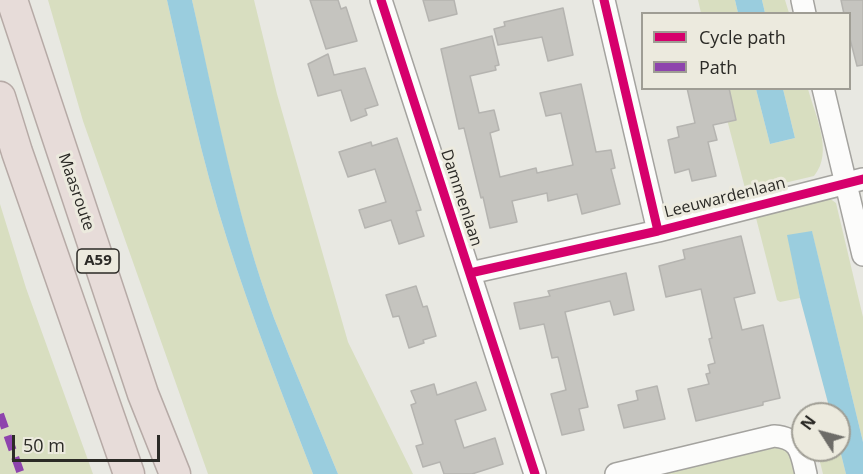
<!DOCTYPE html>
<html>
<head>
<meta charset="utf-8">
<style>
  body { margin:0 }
  #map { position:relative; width:863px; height:474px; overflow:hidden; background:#e8e8e2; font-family:"Open Sans",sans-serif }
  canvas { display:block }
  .legend { position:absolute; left:641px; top:12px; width:210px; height:78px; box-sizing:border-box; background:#eceade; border:2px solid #9f9d94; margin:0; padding:8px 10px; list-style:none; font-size:18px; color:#2b2a26 }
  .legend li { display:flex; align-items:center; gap:12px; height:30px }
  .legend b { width:30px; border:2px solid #9f9d94 }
  .north { position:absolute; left:791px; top:402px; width:60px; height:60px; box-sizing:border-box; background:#eceade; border:2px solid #9f9d94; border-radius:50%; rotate:306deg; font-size:16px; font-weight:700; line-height:24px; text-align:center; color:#2b2a26 }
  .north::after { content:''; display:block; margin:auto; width:21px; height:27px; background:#6d6c68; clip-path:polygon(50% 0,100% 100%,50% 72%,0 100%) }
  .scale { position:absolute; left:12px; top:435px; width:148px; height:27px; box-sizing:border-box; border:3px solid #2b2a26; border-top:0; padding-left:8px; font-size:18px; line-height:21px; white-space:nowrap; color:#2b2a26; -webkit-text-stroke:4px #eceade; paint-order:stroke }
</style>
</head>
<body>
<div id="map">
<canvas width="863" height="474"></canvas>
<ul class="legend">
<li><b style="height:8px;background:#d6006c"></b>Cycle path</li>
<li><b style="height:8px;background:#8e44ad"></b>Path</li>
</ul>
<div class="north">N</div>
<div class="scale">50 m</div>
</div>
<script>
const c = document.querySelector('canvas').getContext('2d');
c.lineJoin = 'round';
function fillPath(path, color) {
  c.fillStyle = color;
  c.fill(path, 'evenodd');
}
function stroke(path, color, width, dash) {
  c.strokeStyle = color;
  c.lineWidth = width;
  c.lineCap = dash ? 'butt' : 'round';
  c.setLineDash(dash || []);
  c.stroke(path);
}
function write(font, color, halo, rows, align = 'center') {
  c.font = font + ' "Open Sans",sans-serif';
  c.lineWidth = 6;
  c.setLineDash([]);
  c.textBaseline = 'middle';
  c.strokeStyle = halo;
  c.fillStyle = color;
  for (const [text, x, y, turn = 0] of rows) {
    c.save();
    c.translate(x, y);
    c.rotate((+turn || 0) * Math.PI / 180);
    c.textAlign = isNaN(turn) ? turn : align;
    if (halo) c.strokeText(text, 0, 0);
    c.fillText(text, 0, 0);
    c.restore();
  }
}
fillPath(new Path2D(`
  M48 0H167C185 80 202 161 227 239 252 318 283 396 313 474H208L83 121Z
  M192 0H254L277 94 348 342 413 474H338C317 422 294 370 274 318 236 215 215 106 192 0Z
  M698 0H735L738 13H701Z
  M762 0H785L789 13H765Z
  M719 89H756L770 144 795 138 783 89H808C815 115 834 152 814 176L746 192Z
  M829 198 836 203 863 317V442L812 232 788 236 800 298 780 302 777 300 755 214Z
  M0 204 26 288 93 474H0Z
  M828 403 831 414H803L802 412Z
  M778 444C792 451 792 459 795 474H660L743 454Z
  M839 446 846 474H823L817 450H839Z`), '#d8dec0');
fillPath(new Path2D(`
  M167 0H192C216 106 236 215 274 318 294 370 317 422 338 474H313C283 396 252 318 227 239 202 161 185 80 167 0Z
  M735 0H762L765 13H738Z
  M756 89H783L795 138 770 144Z
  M812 231 863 442V474H846L839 446V414H831L800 298 787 235Z`), '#9acdde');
const building = new Path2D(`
  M310 0H338L341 9 346 7 357 41 326 49Z
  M423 0H454L457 14 429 21Z
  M841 0H863V65L857 66 849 35V14H844Z
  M563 8 573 55 548 61 542 37 498 45 494 29 505 26 504 22Z
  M492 36 499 65 495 66 496 70 470 76 479 113 494 110 499 130 490 133 500 177 536 168 537 173 573 165 561 113 546 116 540 93 581 84 596 152 611 150 615 168 611 169 620 204 582 214 577 194 548 201 547 193 512 201 517 222 490 228 483 197 481 198 464 128 459 129 441 49Z
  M328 54 334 75 365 68 378 105 365 109 367 115 351 121 341 90 318 96 308 64Z
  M687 88H729L736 120 713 125 717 140 708 142 716 176 692 181 689 169 675 173 668 140 679 137 677 127 695 123Z
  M397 138 421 210 416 211 424 236 399 244 391 220 365 228 359 210 386 202 375 169 348 177 339 152 371 142 372 146Z
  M741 236 755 293 734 298 742 330 763 325 780 398 763 402V405L696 421 688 389 709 384 706 374 710 373 708 365 715 363 709 339 712 338 701 289 666 297 659 266 685 259 683 250Z
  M626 273 634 310 614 315 610 301 565 312 588 407 579 409 584 430 562 435 551 394 566 390 558 357 552 358 544 324 520 329 514 303 550 296 548 291Z
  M416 286 423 307 427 306 436 336 423 340 424 343 409 348 399 316 393 317 386 295Z
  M476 382 486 410 455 420 464 448 495 438 503 464 472 474H444L440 462 423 467 416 446 423 444 411 405 416 403 411 391 434 384 437 395Z
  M657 386 665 419 624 428 618 405 638 400 636 391Z`);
fillPath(building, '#c5c4bf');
stroke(building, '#b5b4b0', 1.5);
const minor = new Path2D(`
  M381 0 535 474
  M604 0 658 231
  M802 0 805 14
  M823 88 863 255
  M470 273 658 231 863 179
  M616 474 774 436C800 438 801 452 806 474`);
const highway = new Path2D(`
  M12 0 143 394 175 474
  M0 97 17 152 129 474`);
stroke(minor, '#a4a39f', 24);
stroke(highway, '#b6aaa6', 33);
stroke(minor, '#fcfcfb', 21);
stroke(highway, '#e7dcd9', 30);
stroke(new Path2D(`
  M0 414 21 474`), '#8e44ad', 8, [15, 8]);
stroke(new Path2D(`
  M381 0 535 474
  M604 0 658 231
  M470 273 658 231 863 179`), '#d6006c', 9);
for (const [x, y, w] of [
  [98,261,42]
]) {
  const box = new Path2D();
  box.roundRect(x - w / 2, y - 12, w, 24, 4.5);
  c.fillStyle = '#eceade';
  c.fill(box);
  stroke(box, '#2b2a26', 1.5);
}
write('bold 15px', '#2b2a26', null, [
  ["A59",98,261]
]);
write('16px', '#2b2a26', '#eceade', [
  ["Maasroute",76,192,71],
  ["Dammenlaan",461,198,72],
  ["Leeuwardenlaan",725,198,-14]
]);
</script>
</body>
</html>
